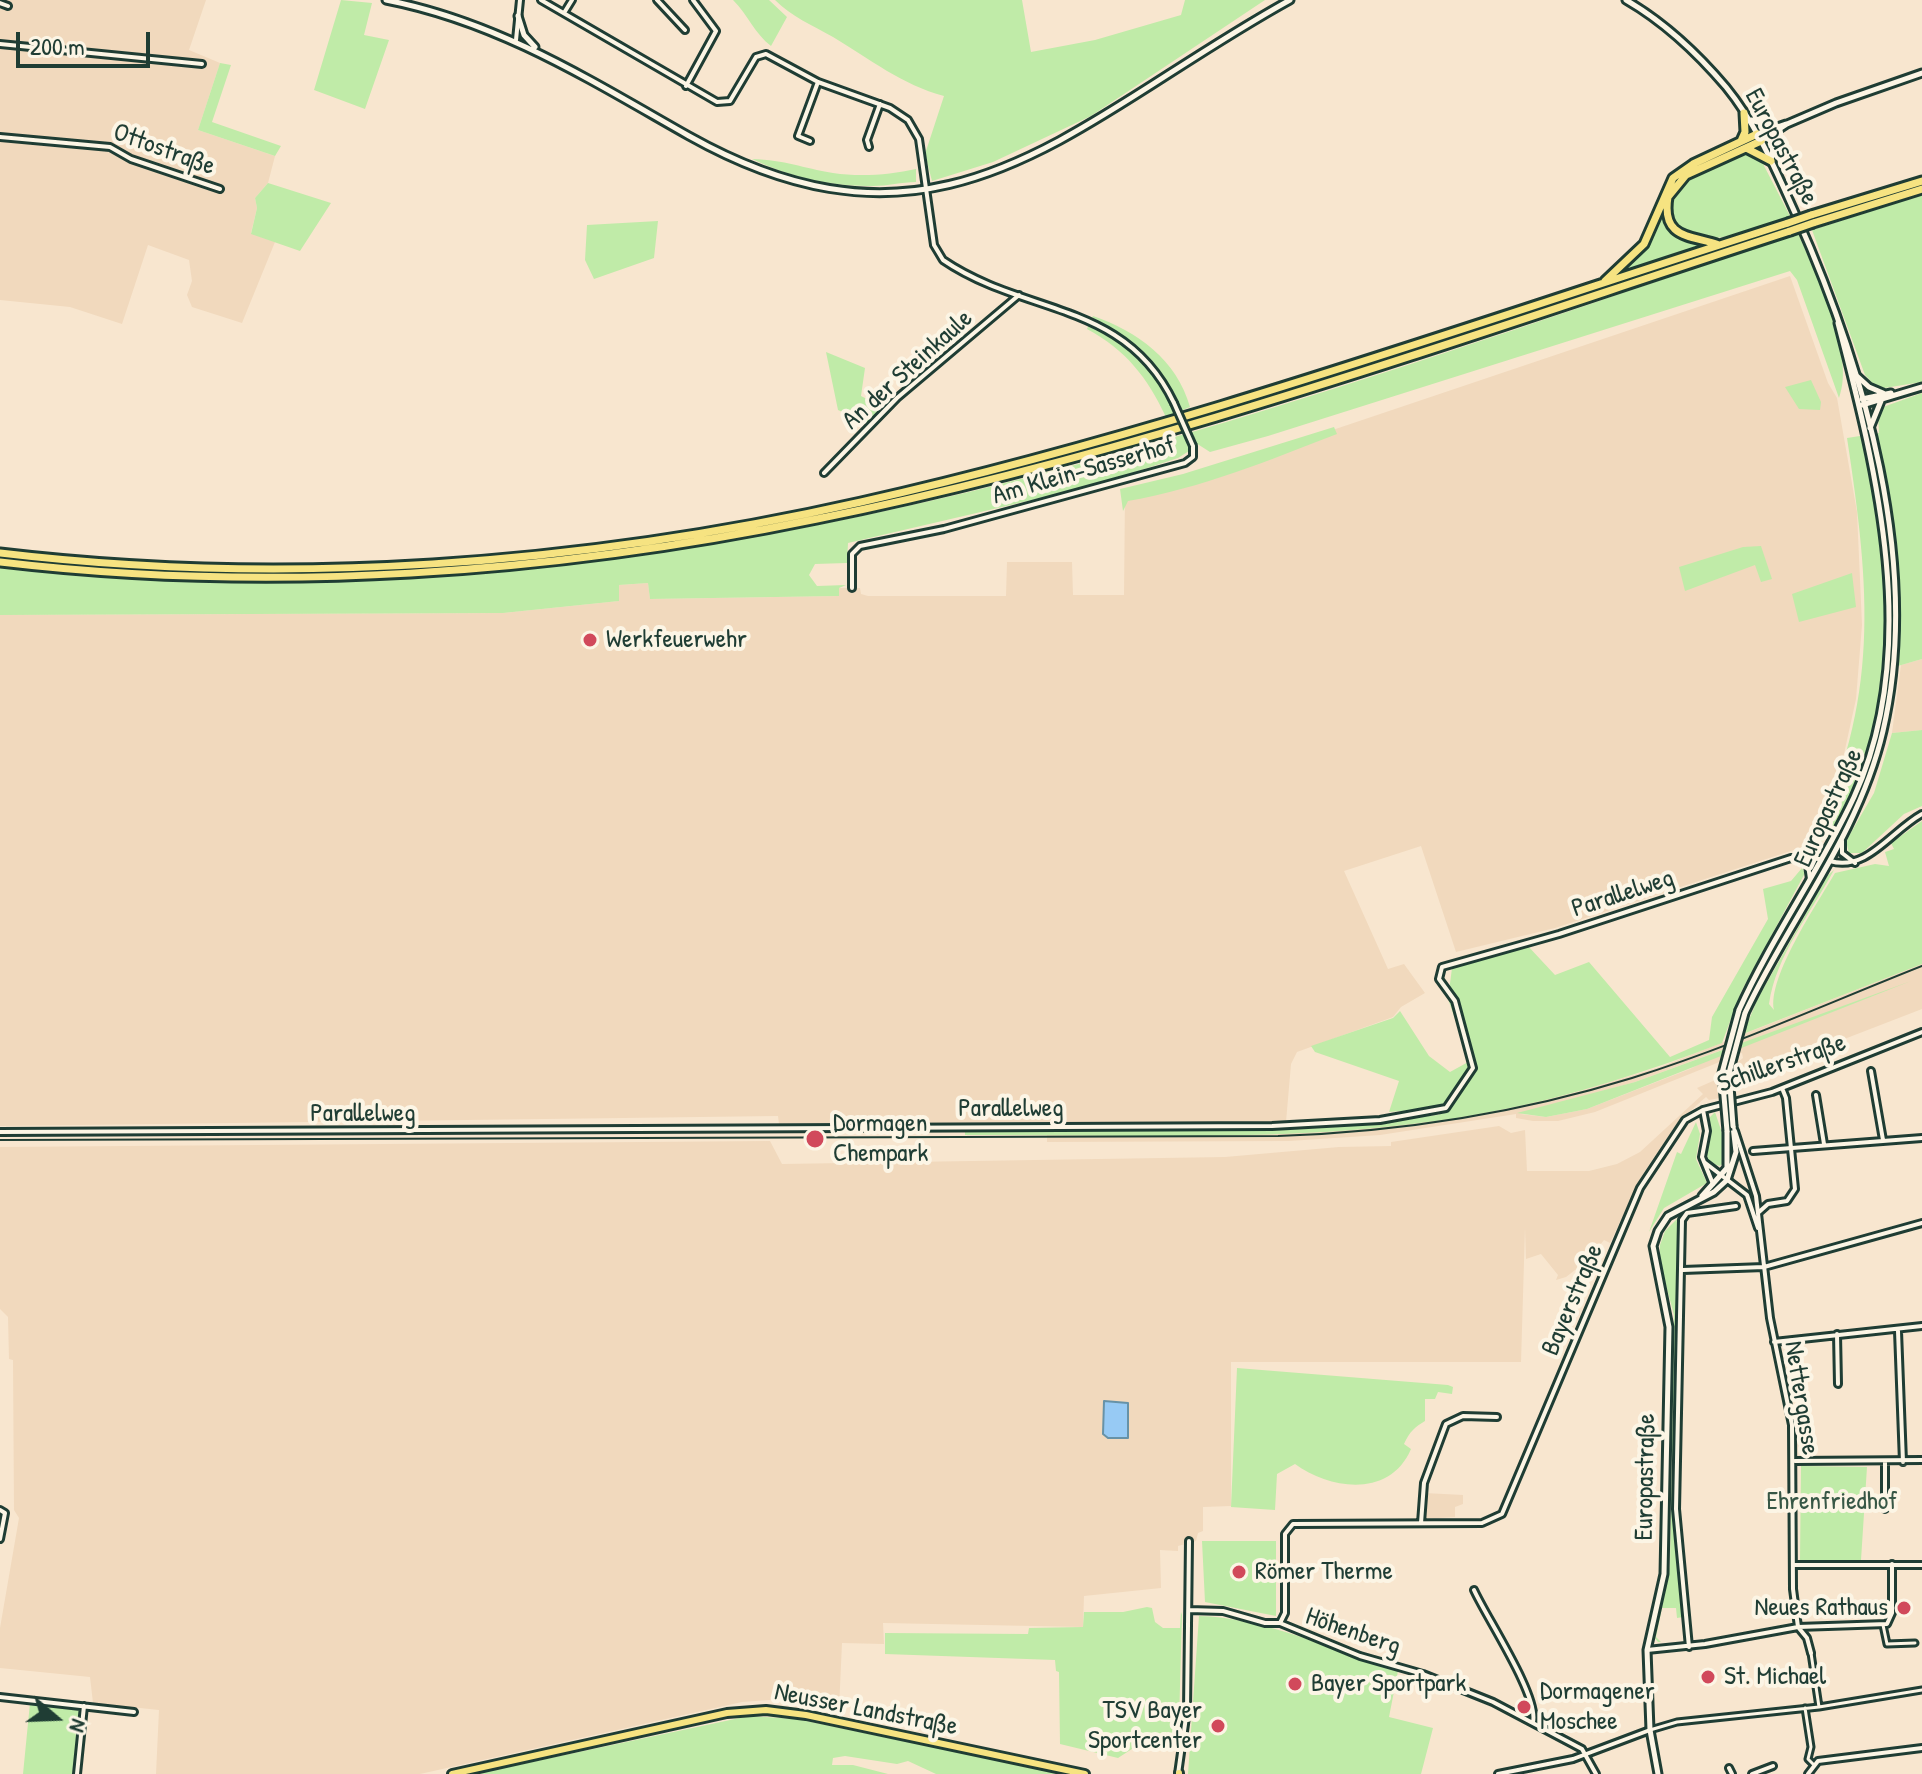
<!DOCTYPE html>
<html>
<head>
<meta charset="utf-8">
<style>
  body { margin:0 }
  #map { position:relative; width:1922px; height:1774px; overflow:hidden; background:#f8e6cf; font-family:"Patrick Hand",sans-serif }
  canvas { display:block }
  .north { position:absolute; left:16px; top:1678px; width:80px; height:80px; -webkit-text-stroke:6px #fcf5e5; paint-order:stroke; rotate:109deg; font-size:22px; font-weight:700; line-height:32px; text-align:center; color:#1f3d34 }
  .north::after { content:''; display:block; margin:auto; width:28px; height:36px; background:#1f3d34; clip-path:polygon(50% 0,100% 100%,50% 72%,0 100%) }
  .scale { position:absolute; left:16px; top:32px; width:134px; height:36px; box-sizing:border-box; border:4px solid #1f3d34; border-top:0; padding-left:10px; font-size:24px; line-height:28px; white-space:nowrap; color:#1f3d34; -webkit-text-stroke:6px #fcf5e5; paint-order:stroke }
</style>
</head>
<body>
<div id="map">
<canvas width="1922" height="1774"></canvas>
<div class="north">N</div>
<div class="scale">200 m</div>
</div>
<script>
const c = document.querySelector('canvas').getContext('2d');
c.lineJoin = 'round';
function fillPath(path, color) {
  c.fillStyle = color;
  c.fill(path, 'evenodd');
}
function stroke(path, color, width, dash) {
  c.strokeStyle = color;
  c.lineWidth = width;
  c.lineCap = dash ? 'butt' : 'round';
  c.setLineDash(dash || []);
  c.stroke(path);
}
function write(font, color, halo, rows, align = 'center') {
  c.font = font + ' "Patrick Hand",sans-serif';
  c.lineWidth = 8;
  c.setLineDash([]);
  c.textBaseline = 'middle';
  c.strokeStyle = halo;
  c.fillStyle = color;
  for (const [text, x, y, turn = 0] of rows) {
    c.save();
    c.translate(x, y);
    c.rotate((+turn || 0) * Math.PI / 180);
    c.textAlign = isNaN(turn) ? turn : align;
    if (halo) c.strokeText(text, 0, 0);
    c.fillText(text, 0, 0);
    c.restore();
  }
}
fillPath(new Path2D(`
  M0 0H206L189 50 220 63 198 130 275 156 268 183 255 198 257 208 251 233 275 242 242 323 192 307 187 295 192 281 189 260 148 245 122 324 70 307 0 300Z
  M1790 276 1828 383 1837 398 1857 512 1862 625 1856 699 1842 763 1834 789 1807 841 1803 847 1555 928 1456 952 1421 846 1344 871 1388 969 1404 964 1425 993 1401 1007 1393 1017 1297 1052 1291 1064 1286 1122 779 1124 778 1116 0 1126V615L503 613 619 601V585L648 583 650 599 839 596V588H860L861 594 868 596H1006L1007 562H1072L1073 595H1124L1125 495 1193 477Z
  M1922 659V730L1892 733 1901 665Z
  M1922 964V1009L1777 1065 1767 1076 1753 1077 1730 1096 1709 1100 1706 1097 1698 1104 1675 1126 1641 1177 1610 1243 1604 1240 1588 1260 1566 1277 1556 1280 1558 1275 1541 1254 1526 1259 1525 1228 1521 1362H1231V1506L1203 1507V1531L1198 1533 1196 1541 1178 1546V1551L1160 1550 1161 1588 1084 1596 1083 1627 883 1623 884 1644 842 1643 839 1709 769 1700 742 1702 420 1774H156L159 1710 93 1703 90 1677 0 1668V1628L19 1518 14 1510 13 1360 9 1359 8 1317 0 1309V1147L770 1141 782 1164 1225 1157 1339 1147 1391 1146V1142L1499 1126 1511 1133 1525 1130 1527 1171H1589L1617 1164 1640 1152 1703 1094 1697 1088 1713 1081 1743 1058 1742 1053 1595 1112 1558 1121H1533L1516 1118V1114L1380 1135 1289 1141 1047 1142V1135L1325 1132 1490 1113 1577 1092 1660 1067ZM1738 1044 1690 1069 1587 1109 1546 1117 1520 1114 1635 1082Z
  M1424 1493 1463 1495V1504L1455 1507V1517L1423 1519Z`), '#f1d9bd');
fillPath(new Path2D(`
  M341 0 372 3 364 35 389 40 365 109 314 90Z
  M733 0H769L787 17 771 46C755 34 748 15 733 0Z
  M775 0H1022L1031 52 1095 40 1181 15 1185 0H1265L1091 116 993 162 932 181 925 154 944 96C902 85 870 59 833 37 812 25 792 17 775 0Z
  M220 63 231 65 212 122 281 146 275 156 198 130Z
  M1747 151 1760 158 1790 216C1755 229 1665 268 1670 197L1688 177Z
  M752 159C786 160 802 168 833 173 859 177 890 175 916 169V182C901 182 888 186 873 186 831 187 789 177 752 159Z
  M268 183 331 203 300 251 251 234 257 208 255 198Z
  M1922 195V382L1878 389 1865 375 1812 230Z
  M1665 204C1675 227 1679 243 1707 244L1616 273C1643 256 1653 232 1665 204Z
  M658 221 654 258 594 279 585 260 587 225Z
  M1798 233C1816 276 1856 354 1839 398L1797 280 1790 271 1268 436 1210 452 1188 438 1189 451 1178 458 1092 486 848 543 847 563 815 564 809 575 817 586 846 585 839 588V596L650 599 648 583 619 585V601L503 613 0 615V566C213 585 426 585 638 555 1037 501 1419 362 1798 233Z
  M1093 316C1137 331 1177 360 1190 407L1166 417C1147 377 1126 350 1087 329Z
  M826 352 865 368 861 396 883 407 867 423 838 410Z
  M1811 380 1821 402 1820 410 1799 409 1785 387Z
  M1922 393V659L1884 670C1878 715 1855 823 1814 847L1811 843C1881 700 1870 589 1847 438L1879 433 1878 416 1883 407Z
  M1334 427 1337 434C1267 461 1202 488 1128 501L1123 511 1120 489 1183 474Z
  M1761 546 1772 579 1761 582 1755 565 1685 591 1679 567 1743 547Z
  M1852 573 1856 607 1799 622 1792 594Z
  M1922 730V806L1904 814 1862 853H1849L1846 841 1874 793 1892 733Z
  M1922 821V964L1743 1034 1758 998 1828 875 1834 870C1811 913 1776 955 1769 1004L1774 1010C1767 978 1817 904 1835 873L1875 864 1889 866 1885 852 1894 849 1891 843Z
  M1802 868 1805 873 1741 992 1722 1043C1646 1072 1570 1097 1490 1112 1318 1145 1139 1134 965 1135V1129L1298 1128 1438 1115 1451 1107 1389 1112 1399 1081 1315 1052 1311 1046 1393 1018 1400 1011 1429 1056 1450 1072 1470 1061 1448 999 1452 968 1527 945 1555 975 1589 962 1670 1057 1709 1040 1712 1017 1768 919 1763 889 1791 881Z
  M1911 981 1587 1109 1546 1117 1517 1113 1635 1082Z
  M1715 1112 1725 1142 1724 1129 1726 1160 1720 1166 1709 1163C1704 1152 1710 1132 1709 1118Z
  M1696 1122 1700 1134 1696 1159 1707 1183 1664 1208 1649 1232 1677 1152 1681 1154Z
  M1681 1215 1673 1493 1683 1617 1677 1618 1676 1608H1662L1656 1637 1661 1642H1658L1654 1637 1670 1566 1674 1315 1660 1263V1245L1665 1231Z
  M1237 1368 1448 1385 1453 1387 1452 1394 1438 1392 1435 1399H1425V1421C1415 1427 1410 1431 1404 1444L1411 1449C1390 1498 1331 1490 1295 1464L1277 1474 1275 1510 1231 1507Z
  M1801 1466 1867 1467 1861 1560H1800Z
  M1202 1541H1276V1616L1205 1602Z
  M1147 1607 1152 1608 1155 1622 1163 1628H1180L1181 1612 1182 1615 1179 1722 1174 1734 1152 1736 1118 1758 1060 1744 1059 1672 1056 1671 1055 1660 885 1654V1633L1028 1634 1029 1628 1083 1627 1084 1612H1123Z
  M1199 1616C1260 1617 1340 1651 1398 1671L1389 1717 1433 1728 1421 1774H1188Z
  M30 1703 81 1708 74 1774H23Z
  M749 1716 797 1719 1062 1774H936L908 1761 897 1764 845 1756 833 1758 832 1765H853L888 1774H475Z`), '#c0eba8');
const water = new Path2D(`
  M1104 1401 1128 1403V1438H1108L1103 1434Z`);
fillPath(water, '#97caf4');
stroke(water, '#6792a7', 2);
const pedestrian = new Path2D(`
  M1883 1625 1887 1644 1915 1643
  M1811 1653 1819 1707
  M1805 1708 1811 1747 1808 1759 1813 1764
  M1650 1730 1677 1722 1819 1707 1922 1690`);
const minor = new Path2D(`
  M541 0 717 102 730 101 756 57 766 54 818 82 890 108 908 120 919 139 934 245 943 260C1025 316 1125 300 1174 403
  M657 0 685 30
  M0 3 8 6
  M564 13 572 0
  M516 40 520 0
  M0 44 202 64
  M686 86 716 31 693 0
  M0 137 110 147 131 159 220 189
  M810 141 798 136 818 82
  M869 147 867 140 880 104
  M824 473 897 398 1019 295
  M852 588V554L860 546 944 529 1185 463 1193 457V446
  M1842 841V853L1855 863
  M1793 858 1808 865 1810 879
  M1830 861C1867 872 1891 831 1922 814
  M1871 1071 1883 1140
  M1816 1095 1824 1144
  M1703 1110 1707 1131 1702 1157 1713 1184
  M1735 1131 1756 1196 1770 1318 1792 1425 1793 1589 1798 1627 1807 1638 1811 1653
  M0 1132 1272 1126 1380 1120 1446 1108 1473 1068 1455 1001 1439 979 1442 967 1559 934 1791 858 1821 859
  M1753 1151 1922 1138
  M1704 1162 1747 1195 1758 1228
  M1759 1212 1768 1204 1787 1201 1795 1189 1786 1098 1782 1088
  M1683 1270 1764 1267 1922 1223
  M1898 1331 1903 1462
  M1837 1334 1838 1384
  M1774 1342 1922 1326
  M1795 1461 1922 1460
  M1885 1509V1462
  M0 1510 5 1513 0 1539
  M1421 1523 1424 1483 1446 1424 1463 1416 1497 1417
  M1794 1565H1922
  M1474 1590C1486 1617 1539 1696 1533 1722
  M1189 1610 1223 1611 1265 1623H1280
  M1280 1623 1285 1613V1534L1293 1524 1482 1523 1502 1514 1640 1188 1685 1120 1703 1110 1772 1092 1922 1032
  M1280 1623 1360 1656 1423 1674 1493 1702 1582 1749 1596 1774
  M1689 1647 1676 1509 1682 1220 1687 1213 1736 1206
  M1647 1650 1705 1644 1798 1627 1887 1624 1892 1613V1564
  M0 1697 134 1712
  M1729 1768 1732 1774
  M77 1774 84 1706
  M1178 1774 1187 1710 1189 1541
  M1498 1774 1573 1759 1650 1730
  M1752 1774 1773 1766
  M1808 1774 1818 1761 1922 1748`);
const tertiary = new Path2D(`
  M1858 377 1869 387 1883 393
  M1862 399 1891 393
  M1862 405 1922 387
  M1870 428 1881 401`);
const secondary = new Path2D(`
  M386 0C499 22 590 80 689 136 946 280 1076 118 1290 0
  M1626 0C1664 22 1698 54 1726 87 1757 125 1776 171 1796 215 1864 367 1922 564 1883 731 1859 835 1789 919 1745 1013
  M518 16 524 35 535 47
  M1751 120 1772 126
  M1757 134 1786 124
  M1761 141 1787 124 1836 103 1922 73
  M1771 160 1776 134
  M1739 1010C1772 937 1820 870 1854 797 1922 649 1877 473 1838 323
  M1702 1196 1727 1168V1131
  M1658 1774 1650 1730 1647 1650 1664 1574 1669 1327 1653 1246 1658 1231 1668 1216 1714 1192 1727 1180 1736 1152 1733 1126`);
const primary = new Path2D(`
  M1179 1773V1774
  M452 1774 727 1713 766 1710 806 1715 1085 1774`);
const motorway = new Path2D(`
  M1741 141 1745 132 1744 113
  M1746 148 1771 161
  M1811 215 1922 181
  M1813 223 1922 189
  M1719 245C1692 235 1661 240 1668 197L1686 175 1761 141
  M1605 281 1644 244 1673 178 1693 164 1757 134
  M0 553C285 587 582 565 861 502 1176 431 1481 321 1788 223
  M0 562C271 594 551 574 817 519 1149 452 1470 335 1790 231`);
stroke(pedestrian, '#1f3d34', 9);
stroke(minor, '#1f3d34', 10);
stroke(tertiary, '#1f3d34', 11);
stroke(secondary, '#1f3d34', 11);
stroke(primary, '#1f3d34', 12);
stroke(motorway, '#1f3d34', 13);
stroke(pedestrian, '#fcf5e5', 3);
stroke(minor, '#fcf5e5', 4);
stroke(tertiary, '#fcf5e5', 5);
stroke(secondary, '#fcf5e5', 5);
stroke(primary, '#f6e381', 6);
stroke(motorway, '#f6e381', 7);
stroke(new Path2D(`
  M0 1140 1278 1136C1399 1132 1516 1114 1632 1078 1731 1047 1826 1004 1922 966`), '#1f3d34', 2);
const minorBridge = new Path2D(`
  M1174 403 1193 446`);
const secondaryBridge = new Path2D(`
  M1733 1126 1729 1073 1745 1013
  M1727 1131 1722 1073 1739 1010`);
const motorwayBridge = new Path2D(`
  M1788 223 1811 215
  M1790 231 1813 223`);
stroke(minorBridge, '#1f3d34', 10, []);
stroke(secondaryBridge, '#1f3d34', 11, []);
stroke(motorwayBridge, '#1f3d34', 13, []);
stroke(minorBridge, '#fcf5e5', 4);
stroke(secondaryBridge, '#fcf5e5', 5);
stroke(motorwayBridge, '#f6e381', 7);
for (const [x, y, r, color] of [
  [590,640,8,"#d1495b"],
  [815,1139,10,"#d1495b"],
  [1239,1572,8,"#d1495b"],
  [1904,1608,8,"#d1495b"],
  [1708,1677,8,"#d1495b"],
  [1295,1684,8,"#d1495b"],
  [1524,1707,8,"#d1495b"],
  [1218,1726,8,"#d1495b"]
]) {
  const dot = new Path2D();
  dot.arc(x, y, r, 0, 2 * Math.PI);
  c.fillStyle = color;
  c.fill(dot);
  stroke(dot, '#fcf5e5', 3);
}
write('26px', '#1f3d34', '#fcf5e5', [
  ["Europastraße",1781,147,62],
  ["Ottostraße",164,150,20],
  ["An der Steinkaule",908,370,-42],
  ["Am Klein-Sasserhof",1084,471,-16],
  ["Europastraße",1829,808,-65],
  ["Parallelweg",1623,894,-18],
  ["Schillerstraße",1782,1064,-19],
  ["Parallelweg",1011,1109],
  ["Parallelweg",363,1114],
  ["Bayerstraße",1573,1300,-67],
  ["Nettergasse",1801,1398,81],
  ["Europastraße",1646,1477,-89],
  ["Höhenberg",1353,1632,19],
  ["Neusser Landstraße",866,1710,11]
]);
write('26px', '#1f3d34', '#fcf5e5', [
  ["Werkfeuerwehr",606,640],
  ["Dormagen",833,1124],
  ["Chempark",833,1154],
  ["Römer Therme",1255,1572],
  ["Neues Rathaus",1888,1608,"right"],
  ["St. Michael",1724,1677],
  ["Bayer Sportpark",1311,1684],
  ["Dormagener",1540,1692],
  ["Moschee",1540,1722],
  ["TSV Bayer",1202,1711,"right"],
  ["Sportcenter",1202,1741,"right"]
], 'left');
write('26px', '#375745', '#fcf5e5', [
  ["Ehrenfriedhof",1832,1502]
]);
</script>
</body>
</html>
